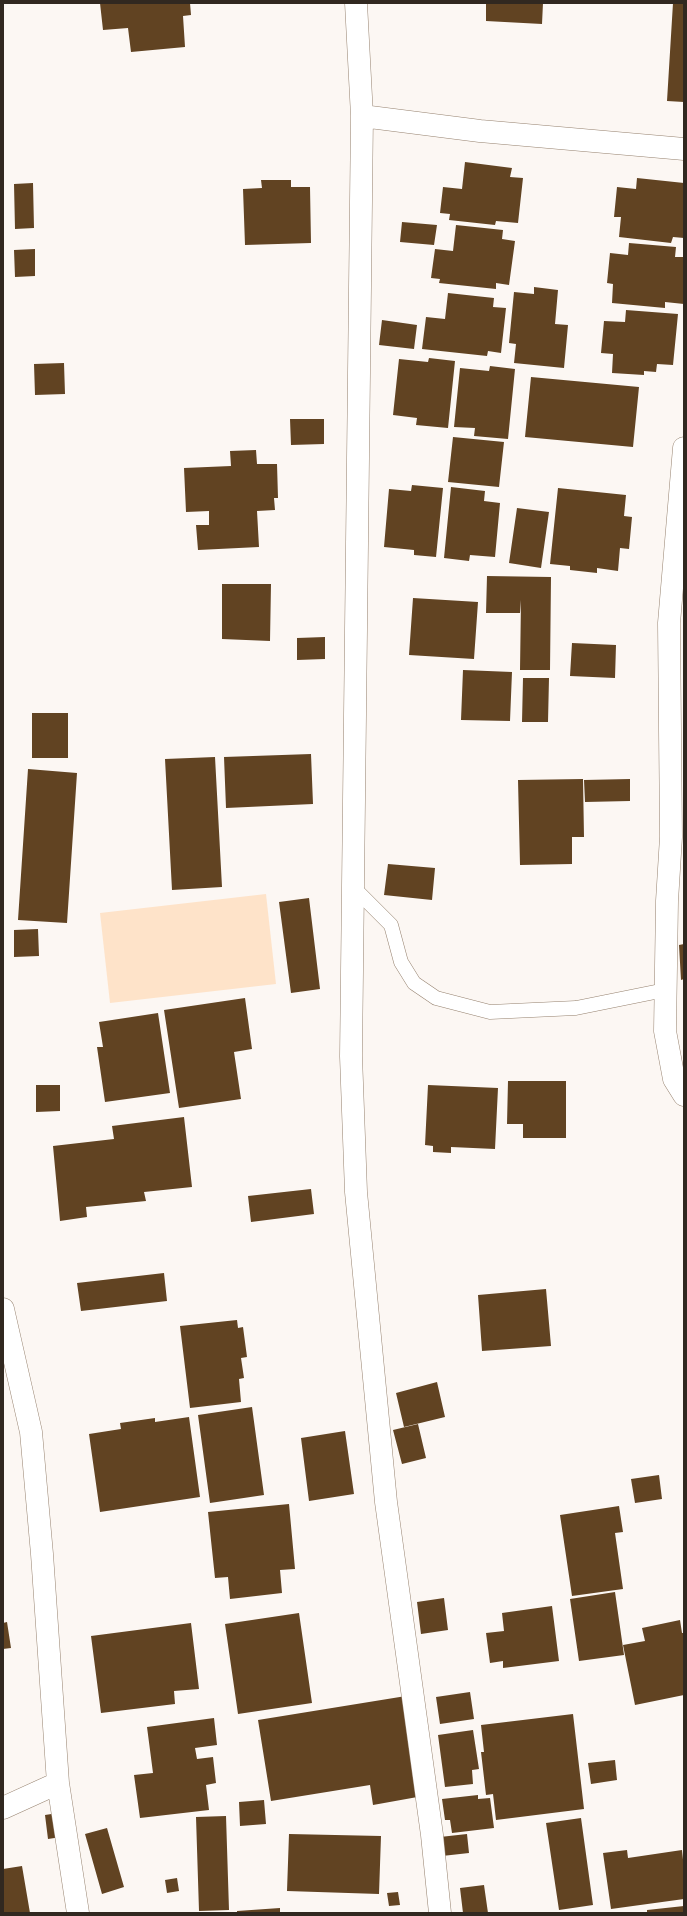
<!DOCTYPE html>
<html>
<head>
<meta charset="utf-8">
<style>
  body { margin:0 }
  #map { position:relative; width:687px; height:1916px; overflow:hidden; background:#fcf7f3; font-family:Montserrat,sans-serif }
  canvas { display:block }
  .frame { position:absolute; inset:0; border:4px solid #312820; pointer-events:none }
</style>
</head>
<body>
<div id="map">
<canvas width="687" height="1916"></canvas>
<div class="frame"></div>
</div>
<script>
const c = document.querySelector('canvas').getContext('2d');
c.lineJoin = 'round';
function fillPath(path, color) {
  c.fillStyle = color;
  c.fill(path, 'evenodd');
}
function stroke(path, color, width, dash) {
  c.strokeStyle = color;
  c.lineWidth = width;
  c.lineCap = dash ? 'butt' : 'round';
  c.setLineDash(dash || []);
  c.stroke(path);
}
fillPath(new Path2D(`
  M266 894 276 984 110 1003 100 913Z`), '#fee3c9');
fillPath(new Path2D(`
  M100 3H190L191 15 183 16 185 47 131 52 128 28 103 30Z
  M486 3H543L542 24 486 21Z
  M673 3H684V102L667 101Z
  M465 162 512 168 510 177 523 178 518 223 496 221 495 225 449 220 450 214 440 213 443 187 462 189Z
  M637 178 684 183V238L673 237 671 243 619 237 621 217H614L617 187 636 189Z
  M261 180H291V187H310L311 243 245 245 243 189 262 188Z
  M33 183 34 228 15 229 14 184Z
  M402 222 437 225 434 245 400 242Z
  M456 225 503 230 502 239 515 241 509 285 496 283V289L439 283 440 279 431 278 435 249 453 251Z
  M629 243 676 247 675 257H684V304L665 302V308L612 303 613 284 607 283 610 253 628 255Z
  M35 249V276L15 277 14 250Z
  M534 287 558 290 555 324 568 325 564 368 514 363 516 344 509 343 514 292 534 294Z
  M448 293 494 298 493 307 506 308 501 353 488 351 487 356 422 349 426 317 445 319Z
  M626 310 678 314 673 365 657 364 656 372 644 371V375L612 373 613 354 601 353 604 321 625 322Z
  M382 320 417 325 414 349 379 345Z
  M429 358 455 361 448 428 416 425 417 418 393 415 399 359 428 362Z
  M64 363 65 394 35 395 34 364Z
  M490 366 515 369 508 439 474 436 475 428 454 427 460 368 489 371Z
  M531 377 639 387 633 447 525 437Z
  M290 419H324V444L291 445Z
  M453 437 504 442 499 487 448 482Z
  M256 450 257 464H277L278 498H274L275 510 257 511 259 547 198 550 196 525H209V511L186 512 184 468 231 466 230 451Z
  M412 485 443 488 436 557 414 555V550L384 547 389 489 411 491Z
  M451 487 485 491 484 501 500 503 495 557 470 555 469 561 444 558Z
  M558 488 626 495 624 516 632 517 629 549 620 548 618 571 597 568V573L570 570V566L550 564Z
  M517 508 549 512 541 568 509 563Z
  M487 576 551 577 550 670H520L521 600 520 613H486Z
  M222 584H271L270 641 222 639Z
  M413 598 478 602 474 659 409 655Z
  M325 637V659L297 660V638Z
  M572 643 616 645 615 678 570 676Z
  M463 670 512 672 510 721 461 720Z
  M523 678H549L548 722H522Z
  M32 713H68V758H32Z
  M311 754 313 804 226 808 224 757Z
  M215 757 222 887 172 890 165 759Z
  M28 769 77 773 67 923 18 920Z
  M583 779 584 837H572V864L520 865 518 780Z
  M630 779V801L585 802 584 780Z
  M388 864 435 868 432 900 384 895Z
  M309 898 320 989 291 993 279 902Z
  M38 929 39 956 14 957V930Z
  M684 944V979L681 980 679 945Z
  M245 998 252 1049 234 1052 241 1099 179 1108 164 1010Z
  M158 1013 170 1093 105 1102 97 1047H103L99 1022Z
  M508 1081H566V1138H523V1124H507Z
  M36 1085H60V1111L36 1112Z
  M428 1085 498 1088 495 1149 451 1147V1153L433 1152V1146L425 1145Z
  M184 1117 192 1187 144 1192 146 1201 86 1207 87 1217 60 1221 53 1146 114 1139 112 1126Z
  M311 1189 314 1214 251 1222 248 1196Z
  M164 1273 167 1301 81 1311 77 1283Z
  M546 1289 551 1346 482 1351 478 1295Z
  M237 1320 238 1328 243 1327 247 1357 241 1358 244 1378 239 1379 241 1402 190 1408 180 1326Z
  M437 1382 445 1417 404 1427 396 1393Z
  M252 1407 264 1495 210 1503 198 1415Z
  M189 1417 200 1497 100 1512 89 1434 121 1429 120 1423 155 1418V1422Z
  M418 1424 426 1458 402 1464 393 1430Z
  M345 1431 354 1494 309 1501 301 1438Z
  M659 1475 662 1499 635 1503 631 1479Z
  M289 1504 295 1569 280 1570 282 1593 230 1599 228 1577 215 1578 208 1512Z
  M619 1506 623 1532 615 1533 623 1589 572 1596 560 1515Z
  M615 1592 624 1655 579 1661 570 1599Z
  M444 1598 448 1630 421 1634 417 1602Z
  M552 1606 559 1661 503 1668V1661L490 1663 486 1633 504 1631 502 1613Z
  M299 1613 312 1703 238 1714 225 1624Z
  M680 1620 682 1633H684V1695L635 1705 623 1645 645 1641 642 1628Z
  M7 1622 11 1648 3 1649V1623Z
  M191 1623 199 1689 174 1691 175 1704 101 1713 91 1636Z
  M470 1692 474 1719 440 1724 436 1697Z
  M406 1696 423 1796 373 1805 370 1785 271 1801 258 1720Z
  M573 1714 584 1809 496 1820 493 1794 486 1795 481 1752H484L481 1725Z
  M214 1718 217 1745 195 1748 197 1759 213 1757 216 1783 206 1785 209 1810 140 1818 134 1775 153 1773 147 1727Z
  M473 1730 479 1769 472 1770 473 1784 445 1787 438 1735Z
  M615 1760 617 1780 591 1784 588 1763Z
  M478 1795V1799L490 1798 494 1828 452 1833 450 1820H445L442 1799Z
  M264 1800 266 1824 240 1826 239 1802Z
  M58 1813 61 1837 48 1839 45 1815Z
  M226 1816 229 1910 199 1911 196 1817Z
  M581 1818 593 1905 559 1910 546 1823Z
  M107 1828 124 1887 102 1894 85 1834Z
  M289 1834 381 1836 379 1894 287 1891Z
  M467 1834 469 1853 442 1856 440 1837Z
  M627 1850 628 1858 682 1850 684 1869V1899L611 1909 603 1853Z
  M22 1866 30 1913H3V1869Z
  M177 1878 179 1891 167 1893 165 1880Z
  M484 1885 488 1913H463L460 1888Z
  M398 1892 400 1905 389 1906 387 1893Z
  M684 1906V1913H647V1910Z
  M280 1908V1913H237V1911Z`), '#614322');
const lane = new Path2D(`
  M353 887 391 925 401 962 414 983 436 998 490 1012 576 1008 665 990`);
const street = new Path2D(`
  M356 3 362 116 351 1056 356 1192 386 1502 432 1835 440 1913
  M362 116 480 131 684 149
  M684 448 669 623 671 837 667 901 665 1031 674 1079 684 1095
  M3 1309 31 1432 42 1554 58 1783 78 1913
  M3 1808 58 1783`);
stroke(lane, '#96826f', 15);
stroke(street, '#96826f', 23);
stroke(lane, '#fff', 14);
stroke(street, '#fff', 22);
</script>
</body>
</html>
